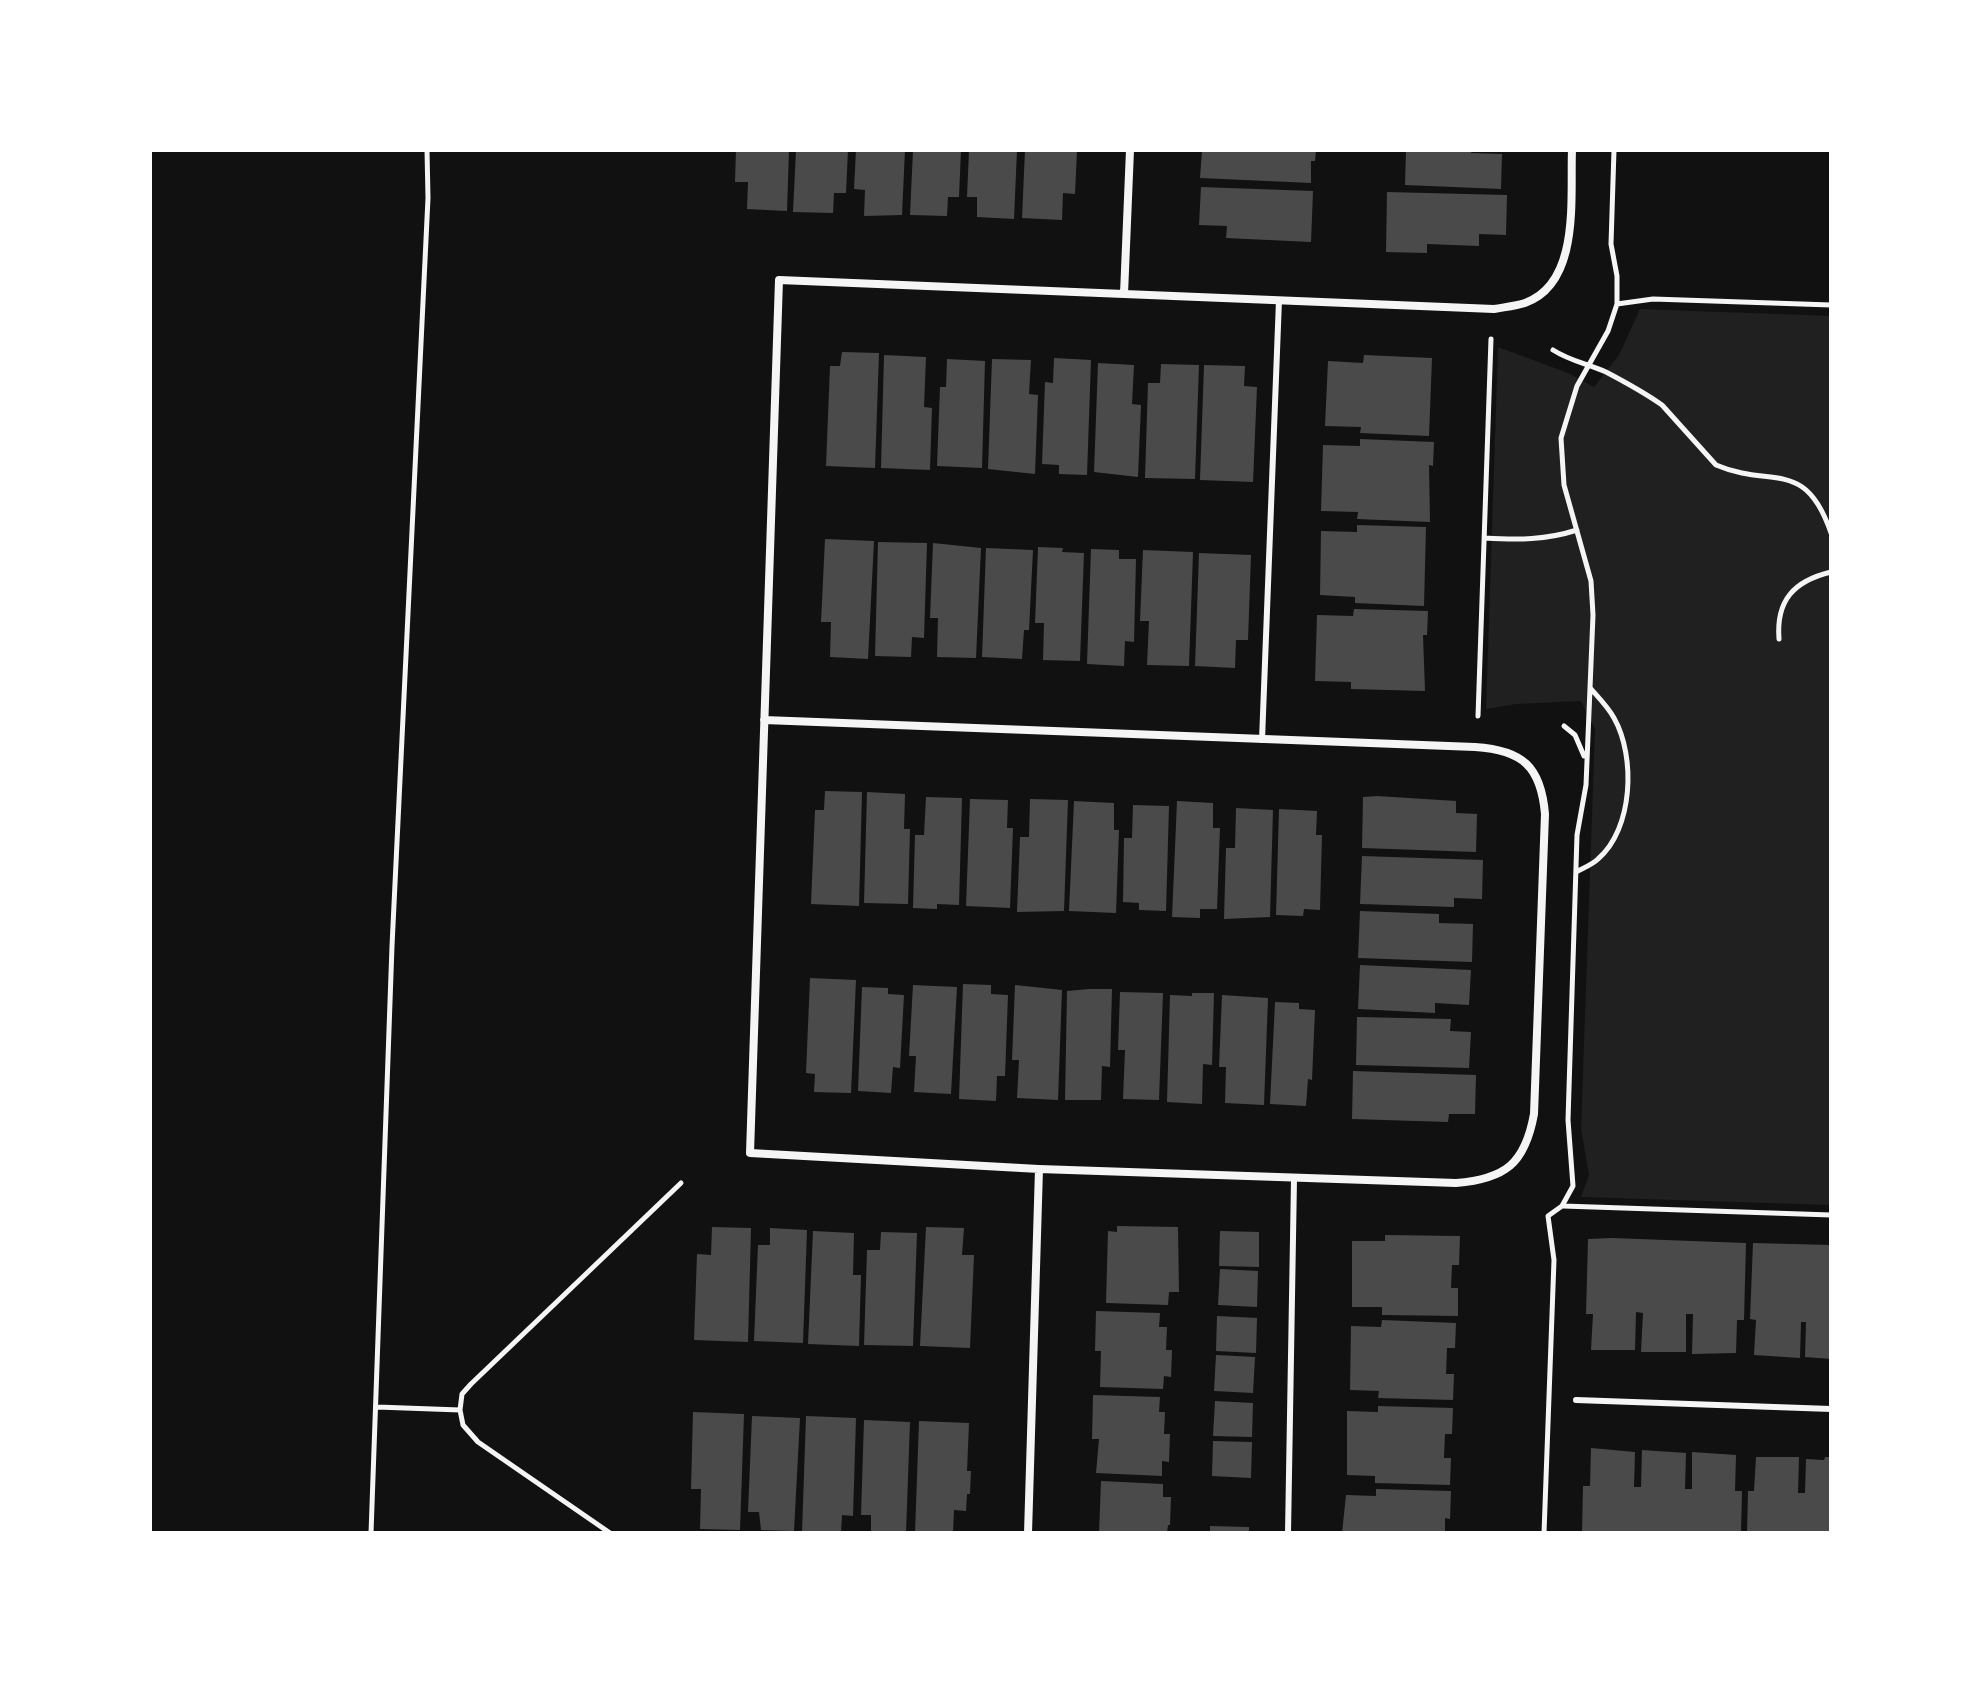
<!DOCTYPE html>
<html>
<head>
<meta charset="utf-8">
<style>
  body { margin:0 }
  #map { position:relative; width:1981px; height:1683px; overflow:hidden; background:#111; font-family:"Titillium Web",sans-serif }
  canvas { display:block }
  .frame { position:absolute; inset:0; border:152px solid #fff; pointer-events:none }
</style>
</head>
<body>
<div id="map">
<canvas width="1981" height="1683"></canvas>
<div class="frame"></div>
</div>
<script>
const c = document.querySelector('canvas').getContext('2d');
c.lineJoin = 'round';
function fillPath(path, color) {
  c.fillStyle = color;
  c.fill(path, 'evenodd');
}
function stroke(path, color, width, dash) {
  c.strokeStyle = color;
  c.lineWidth = width;
  c.lineCap = dash ? 'butt' : 'round';
  c.setLineDash(dash || []);
  c.stroke(path);
}
fillPath(new Path2D(`
  M1640 309 1831 316V1205L1581 1197 1589 1175 1581 1129 1595 729 1581 701 1516 704 1486 709 1498 347 1568 373 1594 387 1619 355Z`), '#202020');
fillPath(new Path2D(`
  M736 150H789L787 211 747 209 748 182H735Z
  M796 150H848L846 193H834L833 213 793 212Z
  M856 150H905L902 215 864 216 865 190 854 189Z
  M913 150H961L959 197H948L947 216 910 215Z
  M969 150H1017L1014 219 977 217V197H967Z
  M1025 150H1077L1075 194 1063 193 1062 220 1022 218Z
  M1202 150H1316L1315 161H1311V183L1200 178Z
  M1406 150H1472L1471 153 1502 154 1501 189 1405 185Z
  M1201 187 1313 191 1311 242 1226 238 1227 226 1199 225Z
  M1387 192 1507 195 1506 235 1479 234V246L1427 244V253L1386 252Z
  M842 352 879 353 875 468 826 466 830 366H840Z
  M884 355 926 357 924 407 932 408 930 470 881 468Z
  M1364 355 1432 358 1429 436 1360 433 1361 427 1325 426 1328 361 1363 363Z
  M1054 358 1091 360 1087 475 1059 474V465L1042 464 1045 382 1053 383Z
  M947 359 985 361 982 468 937 466 940 387H946Z
  M992 359 1031 360 1029 394 1038 395 1035 474 988 469Z
  M1098 363 1134 365 1132 404 1141 405 1138 477 1094 472Z
  M1161 364 1199 365 1195 479 1145 478 1148 383H1160Z
  M1204 365 1245 366 1244 386 1257 387 1253 482 1200 480Z
  M1360 439 1434 442 1433 466 1429 465 1430 522 1357 519 1358 512 1321 511 1323 445 1360 446Z
  M1357 525 1426 527 1424 606 1355 603V597L1320 595 1321 531 1357 532Z
  M825 539 874 541 868 659 830 657 831 622H821Z
  M878 542 927 543 924 638 912 637 911 657 875 656Z
  M933 543 981 548 976 658 937 657 938 618H930Z
  M1038 547 1063 548 1062 552 1084 553 1080 661 1043 660 1044 623H1035Z
  M986 548 1033 550 1029 630H1024L1022 659 982 657Z
  M1091 549 1119 550V559H1136L1134 642 1125 641 1124 666 1087 664Z
  M1143 550 1193 552 1189 666 1147 665 1149 621H1140Z
  M1199 553 1251 555 1248 640H1236L1235 668 1195 666Z
  M1354 609 1428 611 1427 635H1423L1425 691 1351 689V682L1315 681 1317 615 1353 616Z
  M825 791 862 792 859 906 811 904 815 810H824Z
  M867 792 905 794 904 829H910L908 904 864 903Z
  M1377 796 1456 801V813L1477 814 1476 852 1362 848 1363 797Z
  M926 797 962 798 959 905 937 904V909L913 908 915 835H924Z
  M970 799 1008 800 1007 828H1013L1010 908 966 906Z
  M1030 799 1068 800 1064 911 1017 912 1020 837H1029Z
  M1074 801 1114 803V830H1119L1116 913 1069 911Z
  M1177 801 1213 803V828H1220L1217 909H1200V918L1172 917Z
  M1133 805 1169 806 1166 911 1139 910V903L1123 902 1124 838H1132Z
  M1236 808 1273 810 1270 917 1224 919 1226 848H1235Z
  M1279 809 1317 811 1316 835H1322L1320 910 1304 909 1303 916 1276 915Z
  M1362 856 1483 860 1482 899 1454 898V907L1360 904Z
  M1360 911 1439 914V923L1473 924 1472 962 1358 958Z
  M1360 965 1471 970 1469 1005 1435 1003V1013L1358 1009Z
  M810 978 856 980 851 1093 814 1092 815 1074 806 1073Z
  M963 984 991 985V994L1008 995 1005 1076H997L996 1101 959 1099Z
  M913 985 957 987 951 1094 914 1092 916 1056H909Z
  M1015 985 1062 990 1058 1100 1017 1098 1019 1060H1012Z
  M862 987 888 988V994L904 995 900 1068 893 1067 891 1093 858 1091Z
  M1089 989H1112L1110 1067 1102 1066 1101 1100H1065L1067 991Z
  M1120 992 1163 993 1159 1100 1123 1099 1125 1050H1118Z
  M1192 993H1214L1212 1065 1203 1064 1202 1104 1167 1102 1170 995 1192 996Z
  M1222 995 1268 998 1264 1105 1225 1103 1226 1067H1219Z
  M1275 1002 1299 1003V1009L1315 1010 1312 1080 1308 1079 1306 1106 1270 1104Z
  M1357 1017 1451 1019 1450 1031 1471 1032 1469 1068 1356 1065Z
  M1353 1071 1476 1075 1475 1114H1449L1448 1122 1352 1119Z
  M1117 1226 1178 1227 1179 1292H1169L1168 1305 1106 1303 1108 1231 1117 1232Z
  M712 1227 751 1228 748 1342 694 1340 697 1254 711 1255Z
  M926 1227 964 1228 962 1255H974L970 1348 920 1346Z
  M770 1228 807 1230 803 1343 754 1341 758 1245H770Z
  M813 1231 854 1233 853 1275H861L859 1346 808 1344Z
  M1220 1231 1259 1232V1267L1219 1266Z
  M881 1232 917 1233 913 1346 864 1345 867 1250H880Z
  M1385 1235 1460 1236 1459 1265H1452L1451 1288H1458V1316L1382 1315V1307H1352V1241H1385Z
  M1612 1238 1746 1243 1744 1320H1737L1736 1353 1692 1354 1693 1314H1686V1352H1641L1643 1313 1636 1312 1635 1350H1591L1593 1314H1586L1588 1239Z
  M1753 1243 1831 1245V1359L1805 1357 1806 1322H1801L1800 1358 1754 1355 1756 1320 1750 1319Z
  M1220 1269 1258 1271 1257 1307 1218 1305Z
  M1096 1311 1160 1313 1159 1327H1167L1166 1350H1172L1171 1377 1164 1376 1163 1389 1100 1387 1101 1351H1095Z
  M1217 1316 1257 1318 1256 1353 1216 1351Z
  M1382 1320 1456 1323 1455 1348H1447L1446 1374H1454L1453 1400 1378 1398 1379 1391 1350 1390 1351 1326 1381 1327Z
  M1216 1355 1255 1357 1253 1393 1214 1391Z
  M1093 1395 1160 1397 1159 1412H1165L1164 1434H1170L1169 1462 1162 1461V1476L1096 1473 1099 1439H1092Z
  M1215 1401 1253 1403 1252 1437 1213 1436Z
  M1378 1406 1453 1408 1452 1434H1445L1444 1458H1451L1450 1485 1375 1483V1476L1347 1475V1411L1378 1412Z
  M693 1412 744 1414 740 1530 700 1529 701 1489H691Z
  M752 1416 800 1418 794 1531 761 1530 759 1512H748Z
  M806 1416 856 1418 853 1516 842 1515 841 1533 802 1532Z
  M864 1420 910 1422 906 1533H871V1515H861Z
  M919 1421 969 1423 967 1471H971L970 1494H967L966 1511 954 1510 953 1533H915Z
  M1213 1441 1252 1442 1251 1478 1212 1476Z
  M1591 1448 1635 1452 1634 1487H1641L1642 1450 1686 1453 1685 1489H1692V1452L1736 1455 1735 1491H1742L1741 1533H1582L1583 1486H1590Z
  M1756 1457H1799L1798 1493H1805L1806 1459 1824 1460 1825 1457H1831V1533H1747L1748 1491H1754Z
  M1101 1481 1163 1484V1497H1171L1170 1525H1168L1167 1533H1099Z
  M1376 1489 1451 1491 1450 1519 1445 1518V1533H1342L1346 1495 1376 1496Z
  M1210 1526 1249 1527V1533H1210Z`), '#4a4a4a');
stroke(new Path2D(`
  M1617 304 1653 299 1831 305
  M1553 350C1570 361 1588 364 1606 372 1625 382 1645 393 1662 405L1716 465C1772 489 1805 457 1831 533
  M1485 538C1518 540 1546 540 1577 530
  M1779 639C1776 600 1794 581 1831 572
  M1478 716 1491 339
  M1564 726 1575 735 1584 756
  M1576 872C1583 868 1592 865 1598 859 1633 829 1636 757 1614 718 1608 707 1599 698 1591 689
  M1563 1206 1831 1215
  M377 1407 460 1410 463 1425 478 1442 610 1533
  M460 1410 462 1394 471 1384 681 1183
  M371 1533 392 946 428 198 427 150
  M1544 1533 1554 1260 1548 1216 1562 1206 1573 1186 1568 1120 1577 835 1586 785 1593 615 1591 581 1564 485 1561 438 1577 386 1608 331 1617 304V276L1611 244 1614 150`), '#f5f5f5', 5);
stroke(new Path2D(`
  M1262 740 1279 300
  M1576 1400 1831 1409
  M1288 1533 1294 1179`), '#f5f5f5', 6);
stroke(new Path2D(`
  M1124 294 1130 150
  M764 720 1475 747C1523 750 1541 767 1545 814L1534 1114C1525 1164 1505 1179 1456 1183L1039 1169 750 1153 779 280 1494 309C1505 307 1516 306 1525 303 1581 283 1570 197 1572 150
  M1028 1533 1039 1169`), '#f5f5f5', 8);
</script>
</body>
</html>
